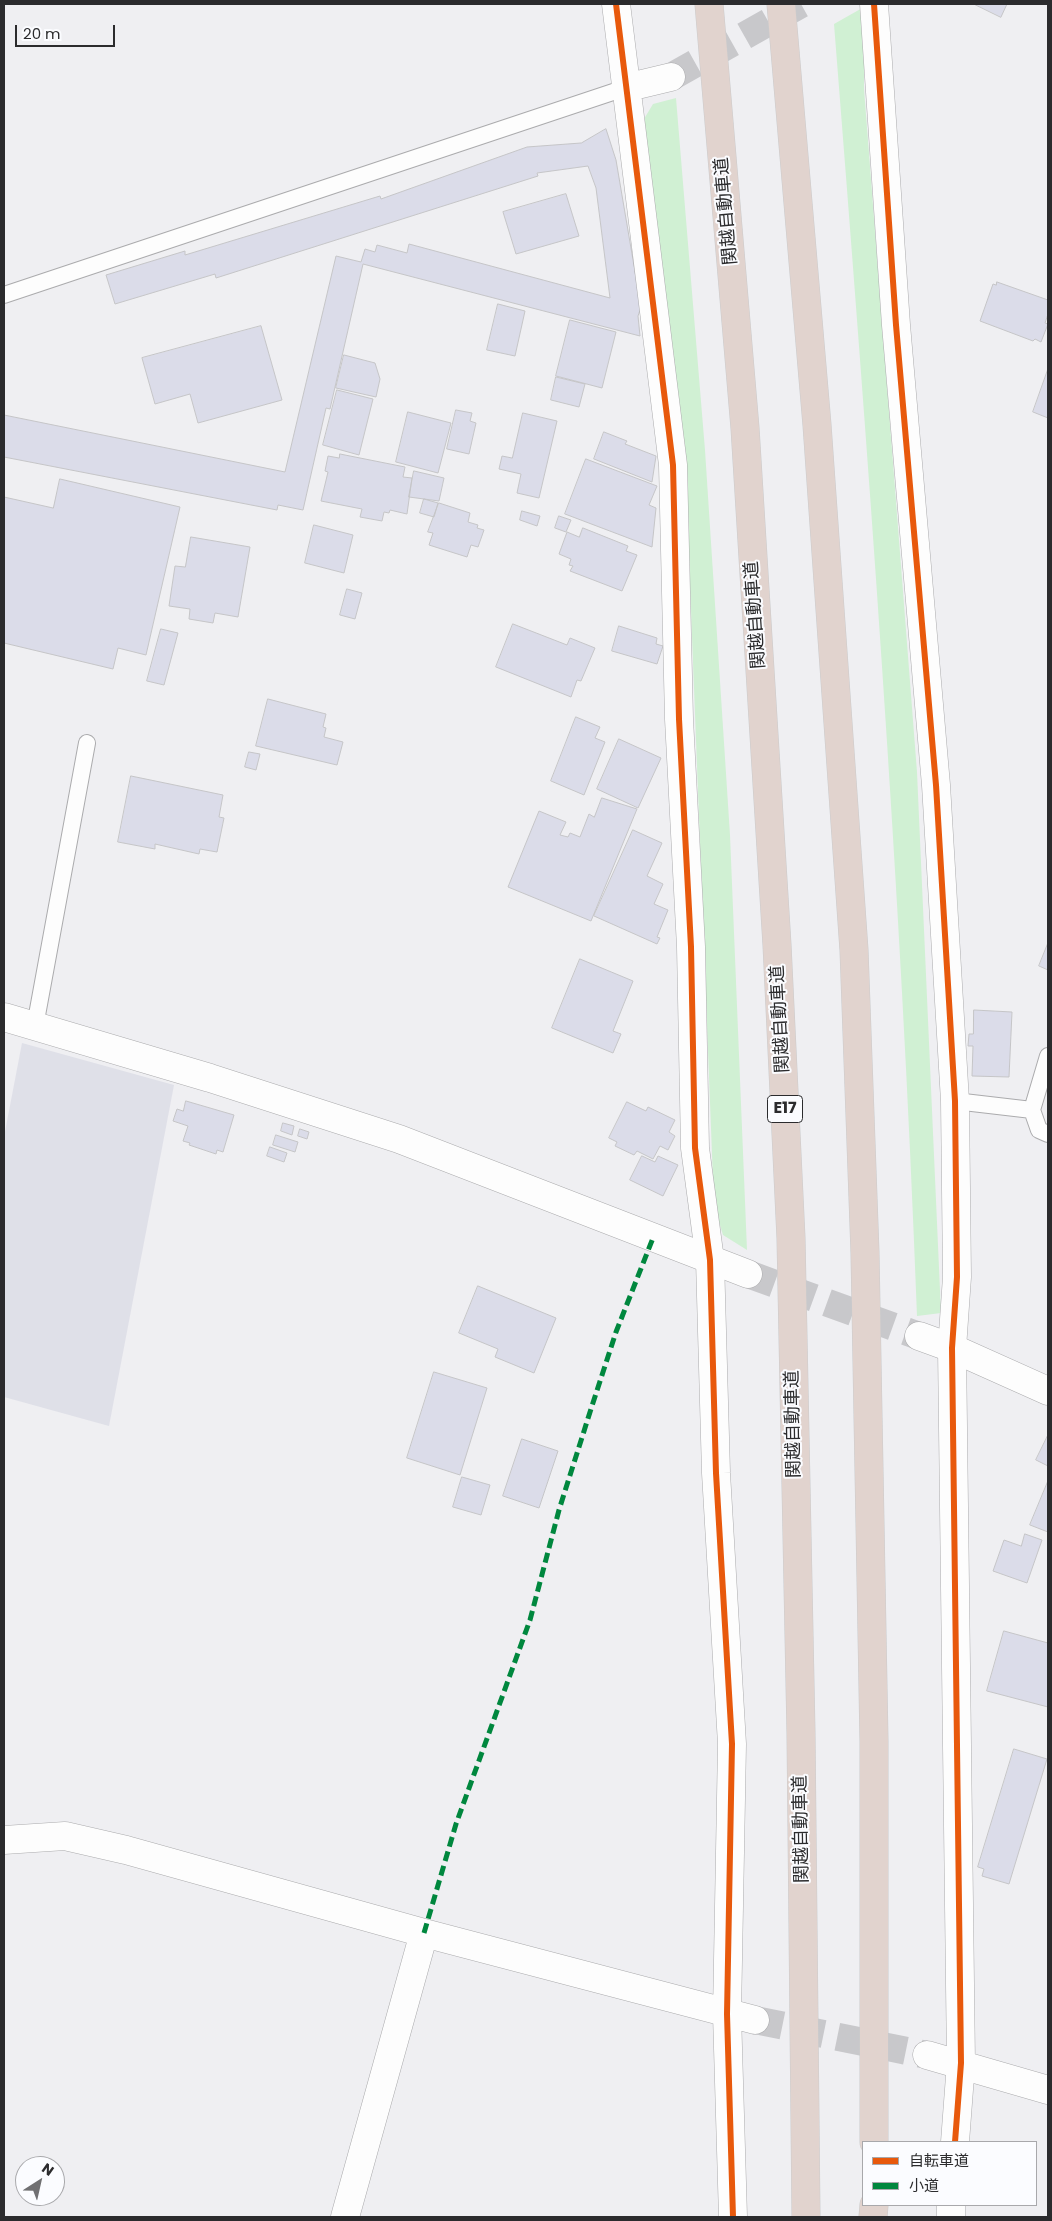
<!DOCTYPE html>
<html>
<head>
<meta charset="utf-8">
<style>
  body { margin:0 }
  #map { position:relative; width:1052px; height:2221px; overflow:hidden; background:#efeff2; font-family:Poppins,"Noto Sans JP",sans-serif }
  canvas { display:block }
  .frame { position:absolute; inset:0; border:5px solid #2b2b2d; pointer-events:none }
  .legend { position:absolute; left:862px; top:2141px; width:175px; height:65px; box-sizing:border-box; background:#fbfcff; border:1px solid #a8a8ab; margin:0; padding:6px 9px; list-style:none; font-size:15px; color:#2b2b2d }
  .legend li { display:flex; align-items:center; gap:10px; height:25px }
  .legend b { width:25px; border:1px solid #a8a8ab }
  .north { position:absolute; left:15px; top:2156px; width:50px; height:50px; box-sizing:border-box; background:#fbfcff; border:1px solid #a8a8ab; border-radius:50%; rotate:35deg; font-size:14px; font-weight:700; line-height:20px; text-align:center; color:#2b2b2d }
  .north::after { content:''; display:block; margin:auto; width:18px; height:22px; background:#707072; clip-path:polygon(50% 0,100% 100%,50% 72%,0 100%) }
  .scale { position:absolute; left:15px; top:25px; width:100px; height:22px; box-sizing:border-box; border:2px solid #2b2b2d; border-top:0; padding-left:6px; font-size:15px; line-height:18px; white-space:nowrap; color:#2b2b2d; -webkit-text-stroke:4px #fbfcff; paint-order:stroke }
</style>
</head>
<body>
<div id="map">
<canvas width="1052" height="2221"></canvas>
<div class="frame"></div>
<ul class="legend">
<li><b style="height:6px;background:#e8590c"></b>自転車道</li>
<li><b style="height:6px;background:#00873e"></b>小道</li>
</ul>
<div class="north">N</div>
<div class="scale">20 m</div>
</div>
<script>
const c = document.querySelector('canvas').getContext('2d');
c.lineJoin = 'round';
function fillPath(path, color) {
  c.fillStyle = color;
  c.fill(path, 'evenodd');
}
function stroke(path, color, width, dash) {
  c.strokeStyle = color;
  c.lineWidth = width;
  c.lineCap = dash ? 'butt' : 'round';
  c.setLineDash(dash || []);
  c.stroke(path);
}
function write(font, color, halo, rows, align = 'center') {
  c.font = font + ' Poppins,"Noto Sans JP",sans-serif';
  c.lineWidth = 4;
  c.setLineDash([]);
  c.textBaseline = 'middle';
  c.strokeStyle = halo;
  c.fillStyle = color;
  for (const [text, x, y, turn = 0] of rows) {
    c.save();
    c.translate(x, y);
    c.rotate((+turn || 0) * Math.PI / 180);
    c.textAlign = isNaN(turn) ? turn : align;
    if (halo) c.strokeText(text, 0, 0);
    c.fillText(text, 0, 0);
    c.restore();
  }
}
fillPath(new Path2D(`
  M22 1043 174 1085 109 1426 4 1397V1137Z`), '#dfe0e8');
fillPath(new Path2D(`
  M864 7V89L917 772 941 1313 917 1316C901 885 868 454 834 24Z
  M676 98 705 450 730 835 747 1250 723 1235 714 1206 685 455 644 119 653 104Z`), '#d0f0d3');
const building = new Path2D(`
  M974 4H1007L1001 17Z
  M606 129 616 160 641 307 638 316 640 336 363 264 330 409 326 408 303 510 278 505 277 510 4 457V415L285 472 336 256 361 262 365 249 375 252 377 245 407 253 409 244 610 298 596 188 588 166 537 173 538 176 216 278 215 274 115 304 106 275 185 251V255L380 196 381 199 527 147 581 143Z
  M566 194 579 236 516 254 503 212Z
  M997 282 1048 300V314L1045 323 1048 324 1041 342 1035 339 1033 341 980 321 993 284 996 285Z
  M498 304 525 311 515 356 487 350Z
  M570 320 616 332 602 388 556 376Z
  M261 326 282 400 198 423 190 394 155 404 142 358Z
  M344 355 375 363 380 379 376 397 336 388Z
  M1048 369V418L1033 412Z
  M556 377 585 384 579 407 551 400Z
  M337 390 373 399 359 455 323 445Z
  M456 410 472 413 470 421 476 423 469 454 447 449Z
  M408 412 451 423 438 473 396 462Z
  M523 413 557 421 539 498 517 493 521 474 499 469 502 456 512 458Z
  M604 432 627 441 625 444 656 456 652 482 594 459Z
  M340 454 405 467 403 477 412 478 407 514 390 510 389 513 384 512 382 521 360 517 362 509 321 501 328 472 325 471 328 456 339 458Z
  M586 459 657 486 649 505 656 508 652 547 565 514Z
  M414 471 444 478 439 501 409 497Z
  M60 479 180 507 146 655 118 648 113 669 4 643V497L53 508Z
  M424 499 438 503 434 517 420 513Z
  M439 503 470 513 468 522 478 525 477 528 484 530 478 547 471 545 467 557 429 545 433 533 428 532Z
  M522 511 540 516 537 526 520 520Z
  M559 516 571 520 566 532 555 528Z
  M314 525 353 535 344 573 305 563Z
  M583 528 628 546 626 551 637 555 622 591 570 571 573 566 569 565 571 559 559 554 567 532 579 537Z
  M191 537 250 547 238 617 215 613 213 623 189 619 190 609 169 606 175 566 185 567Z
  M347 589 362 593 355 619 340 615Z
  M513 624 567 645 570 638 595 648 581 681 577 680 571 697 496 667Z
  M619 626 657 638 656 644 663 646 657 664 612 651Z
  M161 629 178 633 164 685 147 681Z
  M268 699 326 714 323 727 326 728 324 737 343 742 337 765 256 746Z
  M576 717 600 727 595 738 605 742 584 795 551 781Z
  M619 739 661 758 638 808 597 789Z
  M249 752 260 754 256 770 245 767Z
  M131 776 223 795 219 817 224 818 217 852 200 849 199 854 155 844V849L118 842Z
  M602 798 637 809 591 921 508 887 539 811 566 822 560 835 568 837 570 833 580 837 589 814 594 817Z
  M633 830 662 843 647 876 663 884 654 904 668 910 657 937 660 938 657 944 594 916Z
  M1048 943V970L1039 966Z
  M580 959 633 981 613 1031 621 1034 613 1053 552 1028Z
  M974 1010 1012 1012 1009 1077 972 1076 973 1046H968L969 1034H973Z
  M186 1101 234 1115 223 1152 217 1150 216 1154 189 1145 190 1143 183 1141 188 1126 173 1121 177 1109 183 1111Z
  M627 1102 646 1111 648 1107 675 1120 669 1132 675 1136 668 1150 660 1146 653 1159 637 1151 634 1155 615 1146 617 1142 609 1138Z
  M283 1123 294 1126 292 1135 281 1131Z
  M300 1129 309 1132 307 1139 298 1136Z
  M276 1135 298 1142 295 1152 273 1145Z
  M270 1147 287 1153 284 1162 267 1156Z
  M642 1156 655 1162 658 1156 678 1165 663 1196 630 1180Z
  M478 1286 556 1318 534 1373 495 1357 498 1349 459 1333Z
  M434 1372 487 1388 460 1475 407 1458Z
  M1048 1435V1466L1036 1460Z
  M522 1439 558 1451 539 1508 503 1496Z
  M462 1477 490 1485 481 1515 453 1507Z
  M1048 1481V1532L1030 1525Z
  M1025 1534 1042 1540 1027 1583 993 1571 1004 1540 1021 1546Z
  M1004 1631 1048 1643V1707L987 1691Z
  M1014 1749 1047 1759 1009 1884 982 1876 984 1869 978 1867Z`);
fillPath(building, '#dbdce9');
stroke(building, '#c5c5c7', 1);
stroke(new Path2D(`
  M671 77 801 4
  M755 2020 927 2055`), '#c8c8cb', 28, [28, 14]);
stroke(new Path2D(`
  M748 1274 919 1336`), '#c8c8cb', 28, [28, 14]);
const service = new Path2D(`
  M4 295 625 88
  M35 1026 87 743
  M1048 1056 1032 1110 1039 1130 1048 1134
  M955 1101 1032 1110`);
const minor = new Path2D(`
  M616 4 673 465 679 719 691 947 695 1148 710 1260 716 1473 732 1744 727 2014 733 2217
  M874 4 896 325 936 785 955 1101 957 1277 952 1348 961 2063 955 2142
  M625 88 671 77
  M4 1840 65 1836 126 1850 424 1933 755 2020
  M927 2055 1048 2090
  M345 2217 424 1933
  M951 2217V2205`);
const tertiary = new Path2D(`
  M4 1017 210 1078 399 1139 748 1274
  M919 1336 952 1348 1048 1391`);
const motorway = new Path2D(`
  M709 4 745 428 777 945 791 1238 801 1733 806 2217
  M781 4 817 425 854 950 865 1253 874 1741V2142
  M873 2217 874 2205`);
stroke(service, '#ababad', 18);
stroke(minor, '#ababad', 29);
stroke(tertiary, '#ababad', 29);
stroke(motorway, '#cbcbcc', 29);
stroke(service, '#fdfdfd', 16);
stroke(minor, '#fdfdfd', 28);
stroke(tertiary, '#fdfdfd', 28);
stroke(motorway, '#e1d3ce', 28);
stroke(new Path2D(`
  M424 1933 456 1824 530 1620 559 1510 591 1409 616 1332 653 1238`), '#00873e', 5, [10, 5]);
stroke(new Path2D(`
  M616 4 673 465 679 719 691 947 695 1148 710 1260 716 1473 732 1744 727 2014 733 2217
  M874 4 896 325 936 785 955 1101 957 1277 952 1348 961 2063 955 2142`), '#e8590c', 6);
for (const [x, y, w] of [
  [785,1109,35]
]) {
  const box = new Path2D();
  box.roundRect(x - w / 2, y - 13.5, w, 27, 4);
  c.fillStyle = '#fbfcff';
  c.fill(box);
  stroke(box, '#2b2b2d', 1);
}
write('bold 16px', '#2b2b2d', null, [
  ["E17",785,1109]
]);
write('18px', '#2b2b2d', '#fbfcff', [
  ["関越自動車道",727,211,-95],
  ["関越自動車道",756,615,-94],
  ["関越自動車道",781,1019,-93],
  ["関越自動車道",794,1424,-91],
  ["関越自動車道",802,1829,-91]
]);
</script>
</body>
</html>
